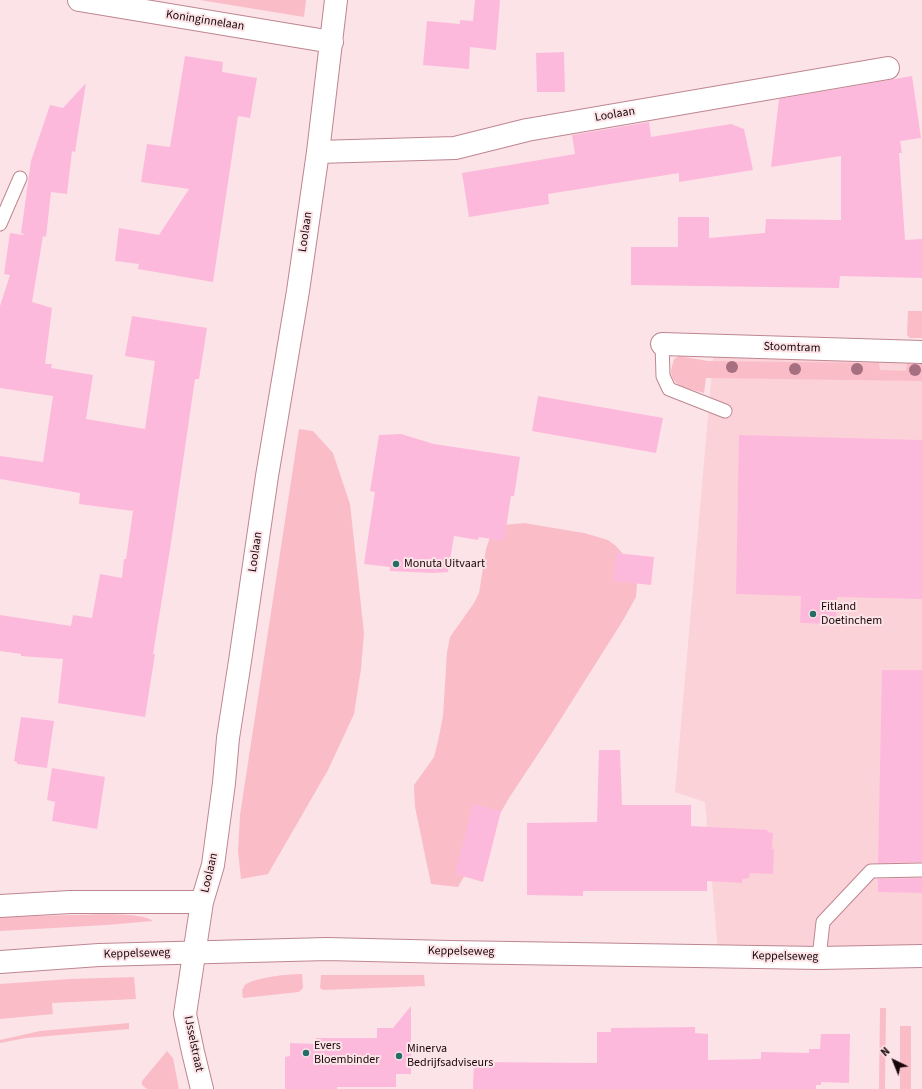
<!DOCTYPE html>
<html>
<head>
<meta charset="utf-8">
<style>
  body { margin:0 }
  #map { position:relative; width:922px; height:1089px; overflow:hidden; background:#fce3e7; font-family:"Source Sans 3",sans-serif }
  canvas { display:block }
  .north { position:absolute; left:874px; top:1041px; width:40px; height:40px; -webkit-text-stroke:3px #fce3e7; paint-order:stroke; rotate:317deg; font-size:11px; font-weight:700; line-height:16px; text-align:center; color:#19060a }
  .north::after { content:''; display:block; margin:auto; width:14px; height:18px; background:#19060a; clip-path:polygon(50% 0,100% 100%,50% 72%,0 100%) }
</style>
</head>
<body>
<div id="map">
<canvas width="922" height="1089"></canvas>
<div class="north">N</div>
</div>
<script>
const c = document.querySelector('canvas').getContext('2d');
c.lineJoin = 'round';
function fillPath(path, color) {
  c.fillStyle = color;
  c.fill(path, 'evenodd');
}
function stroke(path, color, width, dash) {
  c.strokeStyle = color;
  c.lineWidth = width;
  c.lineCap = dash ? 'butt' : 'round';
  c.setLineDash(dash || []);
  c.stroke(path);
}
function write(font, color, halo, rows, align = 'center') {
  c.font = font + ' "Source Sans 3",sans-serif';
  c.lineWidth = 4;
  c.setLineDash([]);
  c.textBaseline = 'middle';
  c.strokeStyle = halo;
  c.fillStyle = color;
  for (const [text, x, y, turn = 0] of rows) {
    c.save();
    c.translate(x, y);
    c.rotate((+turn || 0) * Math.PI / 180);
    c.textAlign = isNaN(turn) ? turn : align;
    if (halo) c.strokeText(text, 0, 0);
    c.fillText(text, 0, 0);
    c.restore();
  }
}
fillPath(new Path2D(`
  M714 348 922 353V964L719 963 705 802 675 792Z`), '#fcd2d9');
fillPath(new Path2D(`
  M200 0H306L304 17Z
  M908 311H922V338H910L907 335Z
  M679 356 708 361 879 363 880 370 906 371 907 363 922 364V381L706 378 704 393C692 389 672 388 671 372 671 368 673 363 674 359Z
  M299 429 313 431 333 453 350 504 364 633 361 669 354 714 328 770 268 874 241 879 238 851 240 815Z
  M524 523 584 533 608 540 616 546 633 565 637 583 636 597 622 622 548 739 509 798 458 887 431 884 415 807 414 785 434 757 438 741 443 716 447 652 450 637 474 603 479 593 486 549 490 537 504 525Z
  M71 915C89 915 140 911 153 921L106 925 0 931V917Z
  M302 974 303 988 299 992 243 998 242 990C243 989 244 986 245 985 255 977 290 974 302 974Z
  M321 975H424L425 986 323 990 320 988Z
  M134 977 136 999 52 1003 53 1014 0 1019V984L70 979Z
  M880 1008H886L885 1089H879Z
  M129 1023V1029L26 1038 0 1043V1040L40 1031Z
  M900 1026H911V1089H900Z
  M167 1051 173 1058 179 1089H147L142 1085V1081Z`), '#fabdc8');
fillPath(new Path2D(`
  M475 0H500L496 50 470 47 469 69 423 65 427 21 460 24V20L473 21Z
  M564 52 565 92H537L536 53Z
  M185 56 223 62 222 72 257 78 250 118 238 116 213 282 138 269 139 264 115 261 119 228 159 235 189 189 141 182 147 144 170 147Z
  M912 76 921 138 900 141 902 153H899L905 240 922 239V278L840 276 839 288 631 285V247H678V217H709V238L765 233 766 219 841 220V156L771 167 779 99Z
  M86 83 75 152 72 151 67 194 51 192 46 237 43 236 32 302 52 308 45 364H52L51 368 93 375 86 419 145 429 155 361 125 356 132 316 207 328 199 379H195L171 543 153 654H155L145 717 58 703 63 659 21 656V654L0 651V615L71 626 73 615 92 618 100 574 122 578 124 559H126L133 511 79 504 80 493 0 479V456L43 462 53 396 0 388V306L10 275 4 274 10 233 23 235 24 234 21 233 31 161 50 105 63 108Z
  M649 122 651 137 731 124 744 129 753 170 679 182V173L548 194 549 204 469 217 462 173 575 154 572 135Z
  M538 396 663 418 656 453 532 431Z
  M401 434 434 444 520 457 514 496H511L504 541 479 537 478 540 454 536 448 572 433 573 390 571V567L364 564 375 492 370 491 379 435Z
  M739 435 922 440V599L837 597 836 624 800 623 801 596 736 594Z
  M616 553 654 557 651 585 614 581Z
  M882 670H922V862L878 863Z
  M21 717 54 721 47 768 17 764V762L14 761Z
  M599 750H620L622 805H691V826L768 830 767 832 773 833 772 849H774L773 874 750 873 749 878 742 879V883L707 881V891H583V896L527 895V823L597 822Z
  M52 768 105 777 97 829 52 821 55 802 47 800Z
  M473 804 501 811 483 882 455 874Z
  M922 878V893L878 892V879Z
  M411 1006V1074H396V1087H337V1089H285V1057L290 1056V1043L316 1044V1038H377V1028H393Z
  M695 1027V1033L708 1034V1060L761 1059V1052L809 1053V1049H820L821 1034H850L849 1083 821 1082V1085H816V1089H473L474 1062 597 1063V1032H611V1028Z`), '#fdb9dc');
const lane = new Path2D(`
  M0 224 20 178
  M662 344 663 376 669 389 725 411
  M819 958 823 922 871 871 922 870`);
const street = new Path2D(`
  M79 0 332 42
  M318 152 455 148 527 130 888 68
  M662 344 922 352
  M0 906 70 902H202
  M202 1089 193 1052 185 1014 202 902 213 865 224 783 228 738 240 661 267 476 298 291 318 152 336 0`);
const secondary = new Path2D(`
  M0 962 99 955 327 949 450 952 819 958 922 956`);
stroke(lane, '#be8691', 15);
stroke(street, '#be8691', 24);
stroke(secondary, '#be8691', 24);
stroke(lane, '#fff', 13);
stroke(street, '#fff', 22);
stroke(secondary, '#fff', 22);
c.fillStyle = '#a77080';
for (const [x, y] of [
  [732,367],
  [795,369],
  [857,369],
  [915,370]
]) {
  c.beginPath();
  c.arc(x, y, 6, 0, 2 * Math.PI);
  c.fill();
}
for (const [x, y, r, color] of [
  [396,564,4,"#246e67"],
  [813,614,4,"#246e67"],
  [306,1053,4,"#246e67"],
  [399,1056,4,"#246e67"]
]) {
  const dot = new Path2D();
  dot.arc(x, y, r, 0, 2 * Math.PI);
  c.fillStyle = color;
  c.fill(dot);
  stroke(dot, '#fce3e7', 1.5);
}
write('12px', '#19060a', '#fce3e7', [
  ["Koninginnelaan",205,21,9],
  ["Loolaan",615,115,-10],
  ["Loolaan",306,232,-82],
  ["Stoomtram",792,348,2],
  ["Loolaan",256,552,-82],
  ["Loolaan",210,873,-77],
  ["Keppelseweg",461,952,1],
  ["Keppelseweg",137,954,-2],
  ["Keppelseweg",785,957,1],
  ["IJsselstraat",193,1044,78]
]);
write('12px', '#19060a', '#fce3e7', [
  ["Monuta Uitvaart",404,564],
  ["Fitland",821,607],
  ["Doetinchem",821,621],
  ["Evers",314,1046],
  ["Bloembinder",314,1060],
  ["Minerva",407,1049],
  ["Bedrijfsadviseurs",407,1063]
], 'left');
</script>
</body>
</html>
